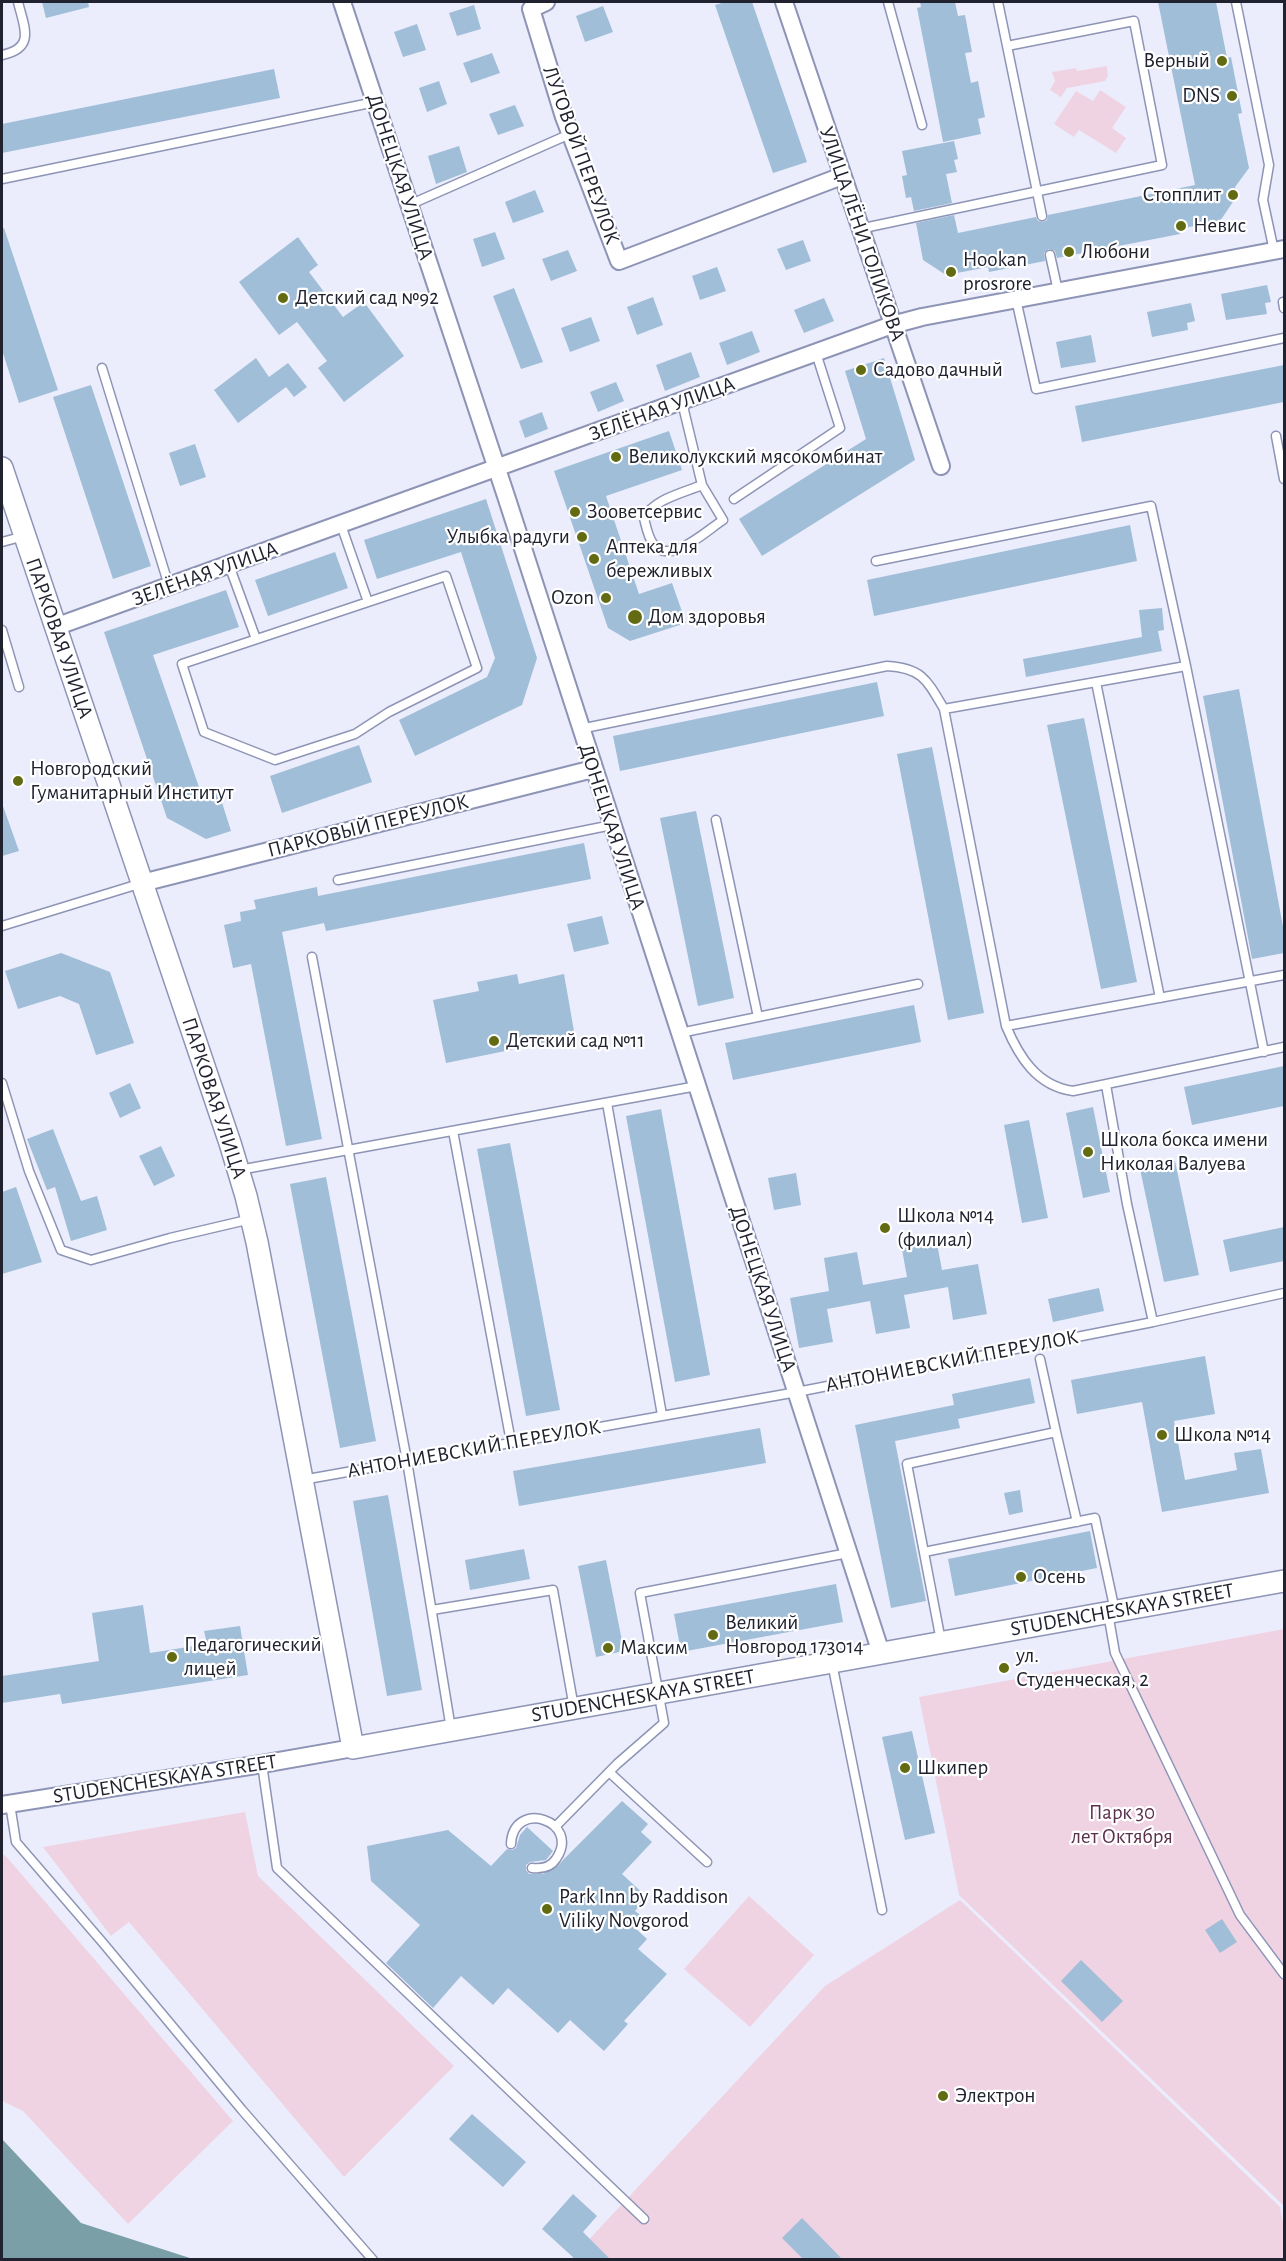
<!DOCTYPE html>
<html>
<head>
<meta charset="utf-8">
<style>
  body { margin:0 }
  #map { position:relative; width:1286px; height:2261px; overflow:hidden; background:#ebedfc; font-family:"Alegreya Sans",sans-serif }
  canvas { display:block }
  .frame { position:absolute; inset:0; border:3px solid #20222f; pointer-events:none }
</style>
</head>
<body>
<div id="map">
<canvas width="1286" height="2261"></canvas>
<div class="frame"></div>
</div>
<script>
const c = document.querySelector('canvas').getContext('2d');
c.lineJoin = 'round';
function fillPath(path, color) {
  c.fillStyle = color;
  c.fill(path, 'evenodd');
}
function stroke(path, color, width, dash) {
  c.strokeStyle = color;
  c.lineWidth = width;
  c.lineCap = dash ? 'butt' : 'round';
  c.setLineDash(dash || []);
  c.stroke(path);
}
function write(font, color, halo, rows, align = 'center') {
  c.font = font + ' "Alegreya Sans",sans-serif';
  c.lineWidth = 4.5;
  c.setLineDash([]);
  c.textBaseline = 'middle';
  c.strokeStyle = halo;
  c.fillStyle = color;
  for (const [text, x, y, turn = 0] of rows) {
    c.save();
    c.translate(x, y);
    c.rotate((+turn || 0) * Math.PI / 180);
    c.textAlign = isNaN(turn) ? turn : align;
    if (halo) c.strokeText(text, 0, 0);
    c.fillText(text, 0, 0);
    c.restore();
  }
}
fillPath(new Path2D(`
  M1107 66 1108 76 1105 81 1067 88 1061 97 1050 90 1055 81 1052 72 1076 68 1077 71Z
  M1100 90 1126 107 1112 128 1126 138 1116 153 1079 130 1074 137 1054 124 1076 91 1093 101Z
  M1284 1629V2206L959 1895 919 1697Z
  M245 1812 258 1876 454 2066 344 2177 129 1922 111 1936 43 1847Z
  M5 1855 233 2121 128 2224 23 2111 2 2101V1856Z
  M749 1896 814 1955 750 2027 684 1969Z
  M960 1900 1280 2207 1284 2228V2260H570L825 1986Z`), '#efd3e3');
fillPath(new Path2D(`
  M2 2139 81 2223 193 2259H2Z`), '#7b9fa7');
fillPath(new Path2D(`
  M42 2H88L89 7 46 18Z
  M725 2H752L807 162 773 173 715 5Z
  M920 2H955L958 16 965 15 972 52 965 53 971 83 978 81 985 117 978 119 981 134 943 142 917 8 921 7Z
  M1158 2H1216L1227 58 1231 57 1242 113 1238 114 1249 168 1235 187 1237 196 1220 221 1179 229 1180 234 1057 258 1055 251 1049 249 1044 253 1045 261 989 272 988 267 957 273 955 277 948 272 946 275 923 260 916 223 954 215 958 233 1036 217 1038 221 1043 222 1047 220 1048 215 1195 185Z
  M474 5 481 29 457 36 449 13Z
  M603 6 613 32 585 42 576 16Z
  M417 24 426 50 403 57 394 32Z
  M492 53 500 73 471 83 463 63Z
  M274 69 280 98 2 153V124Z
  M439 81 447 104 427 112 419 88Z
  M515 105 524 126 498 135 489 114Z
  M954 141 958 159 954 160 957 172 946 174 952 203 914 211 911 197 906 198 902 176 907 175 902 151Z
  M459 146 467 172 436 184 428 156Z
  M535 190 544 212 513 223 505 202Z
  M4 228 58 390 19 403 2 350V229Z
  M495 232 505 259 482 267 473 239Z
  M298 237 318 265 309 272 343 317 364 302 404 356 344 402 318 368 327 361 297 322 279 335 239 282Z
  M803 240 811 261 786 270 777 249Z
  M568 250 577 271 551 281 542 259Z
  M717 267 726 291 700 300 692 276Z
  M1267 285 1271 302 1265 303 1267 314 1226 320 1221 294Z
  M514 288 543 362 521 369 493 296Z
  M653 297 663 325 637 335 627 307Z
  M824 298 834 321 804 333 794 310Z
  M1191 303 1195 321 1187 323 1188 330 1152 337 1147 312Z
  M591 317 600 341 570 352 561 328Z
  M752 331 760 352 727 365 719 343Z
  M1091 335 1096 362 1061 368 1056 342Z
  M691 352 700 377 665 391 656 365Z
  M256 358 269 377 288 363 307 387 294 397 286 387 238 423 214 390Z
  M884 358 915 460 762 556 739 519 866 439 845 371Z
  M1284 365V402L1082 442 1075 406Z
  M616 382 624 401 598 412 590 392Z
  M91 385 151 566 113 579 53 397Z
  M542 412 548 429 525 438 519 421Z
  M669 431 682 470 606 496 639 594 672 583 686 623 630 641 608 628 554 471Z
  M195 444 206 477 180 486 169 453Z
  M486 499 537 658 522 705 415 756 399 720 487 677 495 658 461 552 377 579 364 540Z
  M1130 525 1137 561 874 616 867 580Z
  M335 552 348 588 268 616 255 580Z
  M226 590 239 627 153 655 199 787 211 794 219 793 231 831 206 839 167 818 104 632Z
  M1162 608 1164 630 1158 631 1162 651 1026 677 1023 659 1142 637 1139 610Z
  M877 682 884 716 620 771 613 736Z
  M1239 689 1284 932V953L1252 959 1203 696Z
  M1084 718 1137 982 1101 989 1047 725Z
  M359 745 372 782 282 813 270 776Z
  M932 747 984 1013 948 1020 897 754Z
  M3 806 19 851 2 856V807Z
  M696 811 734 998 698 1006 660 818Z
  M584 843 591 879 326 931 324 923 282 932 322 1139 286 1146 251 964 233 968 224 925 241 921 240 912 256 909 254 900 317 887 318 896Z
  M602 916 609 944 574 952 567 924Z
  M61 953 110 972 134 1043 96 1055 79 1004 60 996 18 1009 5 971Z
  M517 974 519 984 564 974 575 1037 446 1063 433 1000 479 991 477 982Z
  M914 1005 921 1042 733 1080 725 1043Z
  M1284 1066V1106L1192 1125 1184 1087Z
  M130 1083 141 1108 120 1118 109 1093Z
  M1093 1107 1110 1192 1083 1198 1066 1113Z
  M661 1109 710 1375 675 1382 626 1116Z
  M1029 1120 1048 1218 1022 1223 1004 1125Z
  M53 1129 81 1201 97 1196 107 1230 71 1241 55 1187 47 1190 27 1139Z
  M510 1143 560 1410 526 1416 477 1149Z
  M161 1146 175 1176 154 1186 139 1156Z
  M1175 1161 1199 1275 1164 1282 1140 1169Z
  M796 1173 801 1205 774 1210 768 1178Z
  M326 1177 376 1441 340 1448 290 1184Z
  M16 1187 42 1262 2 1274V1192Z
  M1284 1227V1261L1230 1272 1223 1240Z
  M936 1238 942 1270 978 1264 987 1314 953 1320 948 1287 904 1295 910 1328 876 1334 870 1301 827 1309 833 1342 799 1348 790 1298 829 1291 824 1258 857 1252 863 1285 907 1277 901 1244Z
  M1099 1288 1104 1311 1053 1322 1048 1299Z
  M1205 1356 1215 1414 1174 1421 1185 1480 1237 1470 1234 1453 1261 1449 1269 1493 1162 1512 1142 1402 1077 1414 1071 1380Z
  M1030 1378 1035 1403 958 1419 960 1428 895 1441 926 1601 891 1608 855 1425 954 1405 952 1394Z
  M760 1428 766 1463 519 1506 513 1471Z
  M1020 1490 1023 1512 1009 1515 1004 1493Z
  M388 1495 422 1690 387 1696 353 1501Z
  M1090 1531 1097 1568 955 1596 948 1559Z
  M524 1549 530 1579 470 1590 465 1560Z
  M606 1560 624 1651 596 1657 578 1566Z
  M836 1584 843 1622 681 1652 674 1614Z
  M143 1605 150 1653 207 1644 204 1631 240 1626 248 1675 62 1704 60 1694 2 1703V1676L99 1661 92 1613Z
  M912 1731 935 1833 905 1840 882 1737Z
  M622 1801 648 1824 641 1832 652 1842 622 1874 647 1897 635 1911 644 1918 635 1928 647 1939 638 1949 667 1974 624 2021 628 2024 604 2051 570 2020 558 2033 508 1988 493 2005 461 1976 433 2008 386 1963 420 1925 371 1881 367 1846 448 1830 491 1866 507 1849 512 1850 516 1848 520 1835 527 1827 553 1851 546 1860 530 1862 526 1865V1870L529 1874H543L558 1866 563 1860Z
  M1222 1919 1237 1942 1220 1953 1205 1930Z
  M1081 1960 1123 2001 1102 2022 1061 1981Z
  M472 2114 526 2162 503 2187 449 2139Z
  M573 2194 597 2216 583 2232 610 2259H575L542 2229Z
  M802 2218 842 2259H803L782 2238Z`), '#a0bed8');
const service = new Path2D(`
  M888 2 922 125
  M998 2 1042 216
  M1236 2 1269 165 1263 200 1274 251
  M2 55C36 48 24 27 18 2
  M2 179 375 102
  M409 205 570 134
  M859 229 1162 165 1134 21 1007 46
  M1050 255 1058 291
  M1016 299 1036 389 1284 338
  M1283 302 1284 308
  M102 368 169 586
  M682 402 702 485 723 520C706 531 671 565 654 545 648 538 646 526 644 518 654 499 683 493 702 485
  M1276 436 1284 479
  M734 499 840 428 816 353
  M341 525 368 602 446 576 477 668 389 712 355 734 275 760 204 732 182 664 368 602
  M2 542 24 536
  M876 561 1151 506 1186 666 944 709
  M229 565 256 639
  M2 630 19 687
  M1186 666 1264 1052
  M1096 682 1160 998
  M580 729 887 666C922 668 927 680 944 709L1006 1026C1019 1057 1037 1086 1073 1091L1284 1047
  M716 820 758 1017
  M338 880 612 825
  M2 926 142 883
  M312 957 407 1461 451 1729
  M1006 1026 1284 975
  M680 1033 918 984
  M2 1083 29 1171 61 1250 91 1260 170 1238 251 1219
  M607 1103 662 1415
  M453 1131 511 1442
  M239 1170 697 1086
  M1153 1322 1284 1293
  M1056 1432 1077 1522
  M302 1480 797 1392 1153 1322 1127 1204 1106 1085
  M924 1552 1095 1518 1115 1611
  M432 1610 553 1590 574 1708
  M1108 1613 1115 1653 1240 1915 1284 1974
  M941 1641 907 1464 1056 1432 1040 1359
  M832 1663 882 1910
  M262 1764 277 1868 644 2219
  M609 1772 707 1862
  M10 1804 16 1842 103 1943 242 2110 373 2260
  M556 1826 617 1764 664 1723 640 1593 848 1553
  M511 1844C513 1798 582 1821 556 1859 551 1867 542 1869 532 1868`);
const minor = new Path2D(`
  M342 2 506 496 881 1653
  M546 2 531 9 564 117 619 261 842 176
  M784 2 941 466
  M55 627 892 325 922 317 1284 249
  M142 883 593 769
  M2 1805 262 1764 353 1748`);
const tertiary = new Path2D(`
  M2 468 230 1143 246 1196 257 1242 353 1748 1284 1581`);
stroke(service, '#8e94b5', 11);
stroke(minor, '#8e94b5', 20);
stroke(tertiary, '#8e94b5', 24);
stroke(service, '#fff', 8);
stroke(minor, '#fff', 16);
stroke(tertiary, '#fff', 21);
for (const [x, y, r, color] of [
  [1222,61,6,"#626b12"],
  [1232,96,6,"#626b12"],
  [1233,195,6,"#626b12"],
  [1181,226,6,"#626b12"],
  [1069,252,6,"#626b12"],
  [951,272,6,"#626b12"],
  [283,298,6,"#626b12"],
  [861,370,6,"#626b12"],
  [616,457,6,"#626b12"],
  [575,512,6,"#626b12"],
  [582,537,6,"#626b12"],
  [594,559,6,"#626b12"],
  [606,598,6,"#626b12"],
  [635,617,8,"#626b12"],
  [18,781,6,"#626b12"],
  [494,1041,6,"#626b12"],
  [1088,1152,6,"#626b12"],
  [885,1228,6,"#626b12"],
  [1162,1435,6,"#626b12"],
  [1021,1577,6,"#626b12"],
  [713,1635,6,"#626b12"],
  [608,1648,6,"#626b12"],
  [172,1657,6,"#626b12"],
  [1004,1668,6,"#626b12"],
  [905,1768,6,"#626b12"],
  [547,1909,6,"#626b12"],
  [943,2096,6,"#626b12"]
]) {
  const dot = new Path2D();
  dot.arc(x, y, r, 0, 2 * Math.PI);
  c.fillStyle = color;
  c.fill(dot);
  stroke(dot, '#fff', 2);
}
write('21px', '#20222f', '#fff', [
  ["Верный",1210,61,"right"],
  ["DNS",1220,96,"right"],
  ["Стопплит",1221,195,"right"],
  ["Невис",1193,226],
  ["Любони",1081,252],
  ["Hookan",963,260],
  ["prosrore",963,284],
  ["Детский сад №92",295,298],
  ["Садово дачный",873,370],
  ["Великолукский мясокомбинат",628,457],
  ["Зооветсервис",587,512],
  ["Улыбка радуги",570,537,"right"],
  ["Аптека для",606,547],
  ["бережливых",606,571],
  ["Ozon",594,598,"right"],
  ["Дом здоровья",648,617],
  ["Новгородский",30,769],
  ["Гуманитарный Институт",30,793],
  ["Детский сад №11",506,1041],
  ["Школа бокса имени",1100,1140],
  ["Николая Валуева",1100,1164],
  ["Школа №14",897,1216],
  ["(филиал)",897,1240],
  ["Школа №14",1174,1435],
  ["Осень",1033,1577],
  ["Великий",725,1623],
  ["Новгород 173014",725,1647],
  ["Педагогический",184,1645],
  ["лицей",184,1669],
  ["Максим",620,1648],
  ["ул.",1016,1656],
  ["Студенческая, 2",1016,1680],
  ["Шкипер",917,1768],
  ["Park Inn by Raddison",559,1897],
  ["Viliky Novgorod",559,1921],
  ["Электрон",955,2096]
], 'left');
write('21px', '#20222f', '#fff', [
  ["ЛУГОВОЙ ПЕРЕУЛОК",581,155,70],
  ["ДОНЕЦКАЯ УЛИЦА",400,177,72],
  ["УЛИЦА ЛЁНИ ГОЛИКОВА",862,234,71],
  ["ЗЕЛЁНАЯ УЛИЦА",662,409,-20],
  ["ЗЕЛЁНАЯ УЛИЦА",205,574,-20],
  ["ПАРКОВАЯ УЛИЦА",59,638,71],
  ["ПАРКОВЫЙ ПЕРЕУЛОК",368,826,-14],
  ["ДОНЕЦКАЯ УЛИЦА",612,827,72],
  ["ПАРКОВАЯ УЛИЦА",214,1098,72],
  ["ДОНЕЦКАЯ УЛИЦА",763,1289,72],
  ["АНТОНИЕВСКИЙ ПЕРЕУЛОК",952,1361,-11],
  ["АНТОНИЕВСКИЙ ПЕРЕУЛОК",474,1449,-10],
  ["STUDENCHESKAYA STREET",1122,1610,-10],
  ["STUDENCHESKAYA STREET",643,1696,-10],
  ["STUDENCHESKAYA STREET",165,1779,-9]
]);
write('21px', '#5b314c', '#fff', [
  ["Парк 30",1122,1813],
  ["лет Октября",1122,1837]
]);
</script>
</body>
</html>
